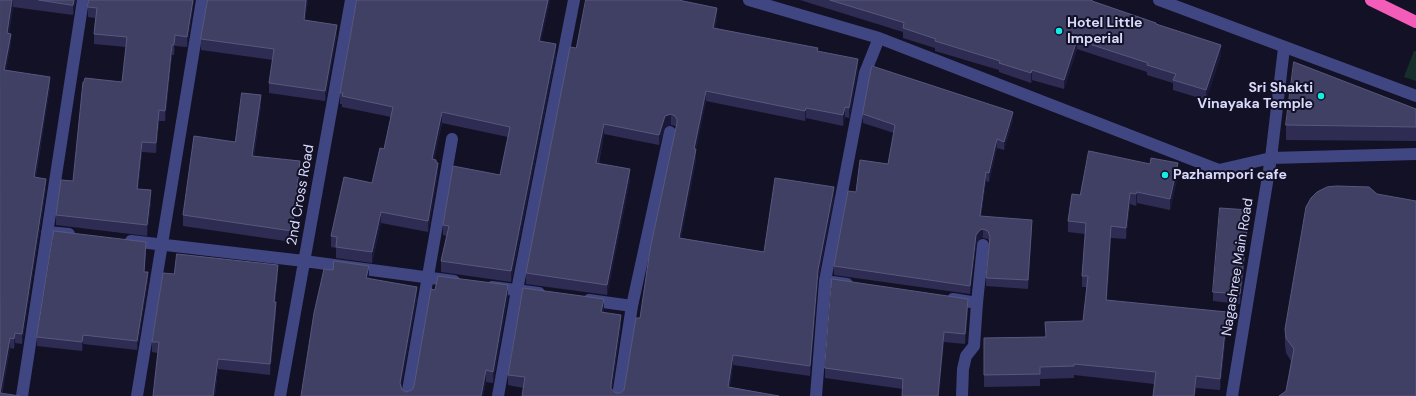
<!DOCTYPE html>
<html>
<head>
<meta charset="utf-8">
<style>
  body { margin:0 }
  canvas { display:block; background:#121126 }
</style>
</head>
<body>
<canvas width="1416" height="396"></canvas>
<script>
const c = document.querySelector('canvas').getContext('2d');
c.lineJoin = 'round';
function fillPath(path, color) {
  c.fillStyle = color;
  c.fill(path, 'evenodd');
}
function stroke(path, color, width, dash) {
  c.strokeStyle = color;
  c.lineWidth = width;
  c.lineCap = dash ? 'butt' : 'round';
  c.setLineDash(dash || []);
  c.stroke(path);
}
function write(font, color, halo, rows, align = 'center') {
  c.font = font + ' "DM Sans",sans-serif';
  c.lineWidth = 4;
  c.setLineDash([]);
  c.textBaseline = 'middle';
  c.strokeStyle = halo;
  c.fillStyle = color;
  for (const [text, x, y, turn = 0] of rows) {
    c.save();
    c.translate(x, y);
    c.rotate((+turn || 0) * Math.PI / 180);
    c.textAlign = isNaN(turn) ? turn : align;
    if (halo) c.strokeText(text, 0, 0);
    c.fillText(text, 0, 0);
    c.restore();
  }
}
fillPath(new Path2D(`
  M1414 51H1416V81L1404 77Z`), '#152f2b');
stroke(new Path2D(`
  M749 0 879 38 1219 170 1271 158 1416 154
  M1159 0 1416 96
  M47 232 69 234
  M131 241 304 261 454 281
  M847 284 825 281 865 73 879 38
  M492 287 539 293
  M953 299 977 303 974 346 966 356 963 369 962 396
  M589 300 632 306
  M977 303 983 245
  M22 396 83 0
  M137 396 202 0
  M280 396 351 0
  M407 396 452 139
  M498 396 517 290 574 0
  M618 396 632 306 670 132
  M816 396 825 281
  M1232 396 1271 158 1284 48`), '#404681', 12);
stroke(new Path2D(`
  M1371 0 1416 22`), '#f35db9', 12);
fillPath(new Path2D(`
  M0 0H76L73 15 13 7 9 33 11 44 6 70 50 87 36 177 46 189 22 344 15 343 14 349 10 348 2 394 0 396Z
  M194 0 187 47 175 46 174 55H172L165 121H159L156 153 142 152 138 189 151 201 147 236 56 225V215L122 82 126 47 94 44V34L95 18 88 17V7Z
  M208 0H308L305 20 337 35 325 101 269 93V83L273 60 201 50V39Z
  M357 0H550L541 41 556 55 511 282 441 272V261L447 236 443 235V225L500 175 508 137 442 123 434 160 436 162 438 173 428 232 381 223 372 263 336 258V248L331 247V236L372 183 384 149 391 117 342 107V104H340V93Z
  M800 0H1092V1L1156 25 1221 55 1206 100 1173 90V83L1147 75V72L1077 49 1064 89 1032 80 1031 83 999 72V70L935 51V48L903 38V32Z
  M717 19 715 28 818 51 858 70 849 118 845 117 843 126 806 118 805 121 706 101 696 149V160L681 238 764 252 834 197 818 280 810 376 733 365 730 387 779 396H522L523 388 508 385V375L604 310V313L621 326 612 389 616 393H620L624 390 640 318 676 128 675 126 671 125 665 127 659 145 604 134 599 163 630 180 607 295 526 284V273L576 48Z
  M261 106 254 156 300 172 292 242 183 226V215L235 142Z
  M1416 109V141L1286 140V125Z
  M863 114 1013 120 1004 150 997 148 989 182 986 181 981 216 1032 229 1028 289 986 286V278L990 244 988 239 983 238H980L976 244 970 294 834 275V266L856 192 888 164 894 133 863 123Z
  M1178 175 1170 210 1137 203 1136 206 1130 204 1126 239 1111 238 1107 300 1227 324 1220 390 1196 388 1195 396H1153L1154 384 1074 375V378L1040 379V386L984 387V338L1045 337 1083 321 1087 287H1082V276L1085 234 1068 232V221L1080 195Z
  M1377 194 1286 391 1291 361 1286 353 1285 345V329Z
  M1249 220 1240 304 1213 301V292Z
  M146 251 144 272 148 281 137 350 83 344 82 351 37 346V337Z
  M174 274 278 275 275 302 276 312 270 375 218 369 215 396H153L158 353 152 352V342Z
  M369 278V279L417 298 401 387 402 390 406 392 412 390 508 297 493 383 486 382 483 396H301Z
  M968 309 965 344 944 342 903 389 825 378V368Z`), '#2e2c52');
fillPath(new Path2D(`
  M12 0H13V7L7 43V33Z
  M74 0H76L73 15V5Z
  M193 0H194L187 47V37Z
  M306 0H308L304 30V20Z
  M548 0H550L539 51V41Z
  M717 8V19L713 38V28Z
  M337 25V35L325 101V91Z
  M11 34V44L4 80V70Z
  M175 35V46L174 55V45Z
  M1077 40V49L1064 89V80Z
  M556 44V55L511 282V271Z
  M172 45V55L165 121V111Z
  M1221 45V55L1206 100V90Z
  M858 59V70L849 118V108Z
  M1032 70V80L1031 83V73Z
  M50 77V87L34 188V177Z
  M706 91V101L696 149V160L679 248V238L694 149Z
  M261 95V106L252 167V156Z
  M845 107V117L843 126V115Z
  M806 108V118L805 121V111Z
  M159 110V121L156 153V143Z
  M442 112V123L432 170V159Z
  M1013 112V120L1004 150V142Z
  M671 114V125L665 127 659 145V135L665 116Z
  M604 124V134L596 173V163Z
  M997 139V148L989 182V173Z
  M142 142V152L137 199V189Z
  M300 161V172L292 242V231Z
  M438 163V173L428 232V221Z
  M1178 163V175L1170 210V199Z
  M630 169V180L607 295V285Z
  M986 172V181L980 225V216Z
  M46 179V189L22 344V334Z
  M834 187V197L818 280 810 376V366L818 270Z
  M151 190V201L147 236V225Z
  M1137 192V203L1136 206V194Z
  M1130 193V204L1126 239V228Z
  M1249 210V220L1240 304V294Z
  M381 212V223L372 263V252Z
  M1032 220V229L1028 289V280Z
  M1111 226V238L1106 312V300Z
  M983 229V238H980L976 244 970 294V286L976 235 980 230Z
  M146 242V251L144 281V272Z
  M278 265V275L274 312V302Z
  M369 266V278L366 290V278Z
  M148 272V281L137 350V341Z
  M508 285V297L493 383V372Z
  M417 287V298L400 395V383Z
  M604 299V310L601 323V312Z
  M968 299V309L965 344V334Z
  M276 302V312L270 375V364Z
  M1227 312V324L1220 390V379Z
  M621 315V326L611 395V385Z
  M944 332V342L939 396H938Z
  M15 333V343L14 349V339Z
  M83 335V344L82 351V342Z
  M10 338V348L1 396 0 393Z
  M733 355V365L728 396V387Z
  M218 359V369L215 396H213Z
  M486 370V382L483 396H481Z
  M1196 376 1195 396H1194Z`), '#1b1939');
const building = new Path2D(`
  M0 0H12L7 33 11 34 4 70 50 77 34 177 46 179 22 334 15 333 14 339 10 338 0 393Z
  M39 0H74L73 5Z
  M89 0H193L187 37 175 35 174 45H172L165 111 159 110 156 143 142 142 137 189 151 190 147 225 56 215 61 180 73 181 83 82H84L85 78 122 82 127 37 94 34 97 8 88 7Z
  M208 0H306L304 20 337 25 325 91 269 83 274 49 201 39Z
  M357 0H548L539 41 556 44 511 271 441 261 449 226 443 225 453 166 500 175 510 127 442 112 432 159 436 160V162L438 163 428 221 381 212 372 252 336 247 337 237 331 236 344 177 372 183 380 148 384 149 393 107 342 96 343 93H340L352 27Z
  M586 0H678L717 8 713 28 818 48 817 51 858 59 849 108 845 107 843 115 806 108 805 111 706 91 694 149H696L679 238 764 252 775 178 834 187 818 270 810 366 733 355 728 387 779 396H522L525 377 508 375 523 288 604 299 601 312 621 315 611 385V389L616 393H620L624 390 636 318H640L650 250 677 123V119L675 116 671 114 665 116 659 135 604 124 596 163 630 169 607 285 526 273 570 47 576 48Z
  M830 0H1092V1L1156 23V24L1221 45 1206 90 1173 80 1176 74 1147 65 1148 63 1077 40 1064 80 1032 70 1031 73 999 63 1000 61 935 41 936 39 903 28 904 23Z
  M1294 62 1416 109V127L1286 125Z
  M872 66 1013 112 1004 142 997 139 989 173 986 172 980 216 1032 220 1028 280 986 278 990 237 988 231 983 229 980 230 976 235 970 286 834 266 848 191 856 192 860 160 888 164 895 125 863 114Z
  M242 93 261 95 252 156 300 161 292 231 183 215 194 136 235 142Z
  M1089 151 1150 164 1151 158 1178 163 1170 199 1137 192 1136 194 1130 193 1126 228 1111 226 1106 300 1227 312 1220 379 1196 376 1194 396H1153L1156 372 1074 364V366L1040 367V374L984 375V338L1046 337 1045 322 1083 321 1088 276H1082L1086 223 1068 221 1072 194 1080 195Z
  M1337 186 1369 187 1377 194 1416 201V396H1279L1286 391 1294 349 1286 338 1285 329 1306 207 1311 198 1317 192 1327 187Z
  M1220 208 1249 210 1240 294 1213 292Z
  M54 231 146 242 144 272H148L137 341 83 335 82 342 37 337Z
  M177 254 278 265 274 302H276L270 364 218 359 213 396H153L159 342H152L163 273 174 274Z
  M334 261 369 266 366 278 417 287 400 383 402 390 406 392 412 390 414 386 431 289 435 290 438 276 508 285 493 372 486 370 481 396H301L314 313 324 269 333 270Z
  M832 279 968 299 965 334 944 332 938 396H902L903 379 825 368Z
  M0 393 20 396H0Z`);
fillPath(building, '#403f64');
stroke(building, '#58577c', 1);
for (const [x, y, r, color] of [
  [1059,31,4,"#13ede6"],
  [1321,96,4,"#13ede6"],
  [1165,175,4,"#13ede6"]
]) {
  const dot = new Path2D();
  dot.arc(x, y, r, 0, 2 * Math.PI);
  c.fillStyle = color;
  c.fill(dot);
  stroke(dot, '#121126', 1.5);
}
write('bold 14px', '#d9d9fc', '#121126', [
  ["Hotel Little",1067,23],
  ["Imperial",1067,39],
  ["Sri Shakti",1313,88,"right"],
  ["Vinayaka Temple",1313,104,"right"],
  ["Pazhampori cafe",1173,175]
], 'left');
write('14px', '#d9d9fc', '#121126', [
  ["2nd Cross Road",301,195,-80],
  ["Nagashree Main Road",1238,267,-81]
]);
</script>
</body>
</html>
